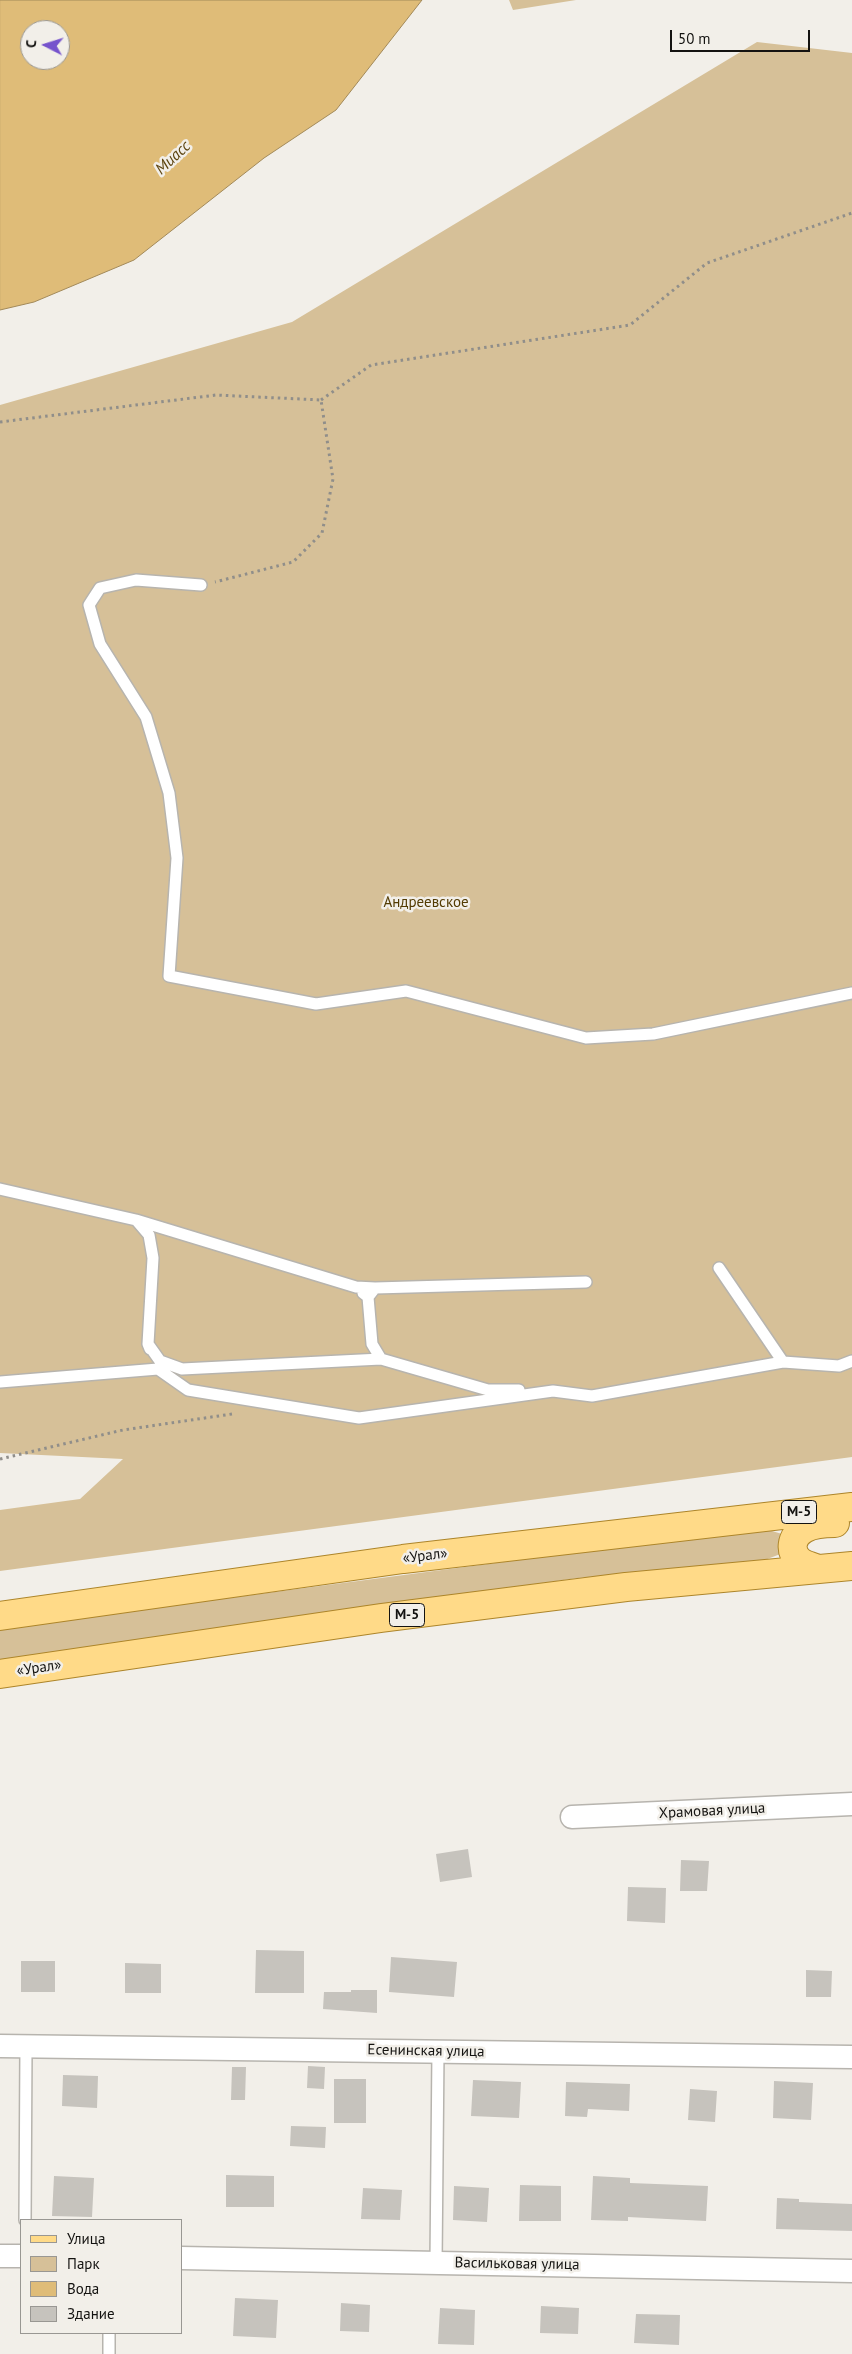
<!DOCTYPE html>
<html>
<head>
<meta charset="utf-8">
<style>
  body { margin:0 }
  #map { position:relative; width:852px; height:2354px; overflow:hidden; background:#f2efe9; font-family:"PT Sans",sans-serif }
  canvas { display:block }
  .legend { position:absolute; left:20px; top:2219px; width:162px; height:115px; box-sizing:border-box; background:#f2efe9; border:1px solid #999793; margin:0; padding:6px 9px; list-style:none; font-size:15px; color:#141311 }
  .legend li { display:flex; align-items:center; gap:10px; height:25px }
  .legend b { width:25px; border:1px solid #999793 }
  .north { position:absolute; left:20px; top:20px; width:50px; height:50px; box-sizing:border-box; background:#f2efe9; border:1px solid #999793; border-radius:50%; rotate:275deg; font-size:14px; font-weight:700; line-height:20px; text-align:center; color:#141311 }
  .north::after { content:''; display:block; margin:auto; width:18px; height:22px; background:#7653cc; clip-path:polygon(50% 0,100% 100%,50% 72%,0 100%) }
  .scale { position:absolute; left:670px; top:30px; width:140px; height:22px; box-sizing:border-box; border:2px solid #141311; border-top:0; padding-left:6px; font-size:15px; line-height:18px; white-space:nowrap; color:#141311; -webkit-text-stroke:4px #f2efe9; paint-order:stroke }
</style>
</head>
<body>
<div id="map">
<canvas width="852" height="2354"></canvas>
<ul class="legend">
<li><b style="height:6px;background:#ffda88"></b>Улица</li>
<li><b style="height:14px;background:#d6c098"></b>Парк</li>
<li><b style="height:14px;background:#dfbc78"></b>Вода</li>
<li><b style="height:14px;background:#c6c3bd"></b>Здание</li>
</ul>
<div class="north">С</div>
<div class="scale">50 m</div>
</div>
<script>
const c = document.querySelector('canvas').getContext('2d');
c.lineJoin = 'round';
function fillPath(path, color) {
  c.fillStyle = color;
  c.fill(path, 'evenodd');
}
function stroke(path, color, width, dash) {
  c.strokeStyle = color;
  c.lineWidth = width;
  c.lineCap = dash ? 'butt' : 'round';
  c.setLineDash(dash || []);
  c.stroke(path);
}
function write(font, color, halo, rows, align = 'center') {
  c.font = font + ' "PT Sans",sans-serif';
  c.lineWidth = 5;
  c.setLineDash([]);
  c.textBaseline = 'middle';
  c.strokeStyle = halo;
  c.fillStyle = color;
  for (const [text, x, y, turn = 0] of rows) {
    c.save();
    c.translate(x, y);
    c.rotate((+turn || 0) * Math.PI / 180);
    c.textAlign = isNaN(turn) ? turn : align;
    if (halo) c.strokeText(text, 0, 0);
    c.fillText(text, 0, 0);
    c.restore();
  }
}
fillPath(new Path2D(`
  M509 0H576L513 10Z
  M757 42 852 53V1457L0 1571V1510L80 1499 123 1459 0 1453V405L292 322Z
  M762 1528 782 1534 783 1553 762 1561 578 1578 0 1660V1628Z`), '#d6c098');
const water = new Path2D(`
  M0 0H422L336 110 264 158 134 260 34 302 0 310ZM30 30H60V60H30Z`);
fillPath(water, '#dfbc78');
stroke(water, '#a28959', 1);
fillPath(new Path2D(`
  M468 1849 472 1877 440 1882 436 1854Z
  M681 1860 709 1861 707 1891H680Z
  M628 1887 666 1888 665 1923 627 1921Z
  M256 1950 304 1951V1993H255Z
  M391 1957 457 1962 454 1997 389 1992Z
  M21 1961H55V1992H21Z
  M125 1963 161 1964V1993H125Z
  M806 1970 832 1971 831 1997H806Z
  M351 1990H377V2013L323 2009 324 1992H351Z
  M308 2066 325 2067 324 2089 307 2088Z
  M232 2067H246L245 2100H231Z
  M63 2075 98 2076 97 2108 62 2106Z
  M334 2079H366V2123H334Z
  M473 2080 521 2082 519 2118 471 2116Z
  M774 2081 813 2083 811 2120 773 2118Z
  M566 2082 630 2084 629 2111 588 2109 587 2117 565 2116Z
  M690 2089 717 2091 715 2122 688 2120Z
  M291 2126 326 2127 325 2148 290 2146Z
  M226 2175 274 2176V2207H226Z
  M54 2176 94 2178 92 2217 52 2216Z
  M593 2176 630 2178V2183L708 2186 706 2221 628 2217V2221L591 2220Z
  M520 2185 561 2186V2221H519Z
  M454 2186 489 2188 487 2222 453 2220Z
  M363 2188 402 2190 400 2220 361 2219Z
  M777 2198 799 2199V2202L852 2204V2231L776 2229Z
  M235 2298 278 2300 276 2338 233 2336Z
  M341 2303 370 2305 369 2332 340 2331Z
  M541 2306 579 2308 578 2334 540 2333Z
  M440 2308 475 2310 474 2345 438 2344Z
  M636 2314 680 2315 679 2345 634 2343Z`), '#c6c3bd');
const service = new Path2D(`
  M201 585 136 580 100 588 89 605 100 644 146 717 169 793 177 858 169 976 316 1004 406 991 586 1038 653 1034 852 993
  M0 1189 136 1220 356 1287 375 1288
  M137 1221 149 1235 153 1258 148 1344 150 1349
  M719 1268 783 1362
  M363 1293 368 1297 372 1344 381 1359
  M368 1297 375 1288 586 1282
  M148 1344 160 1361 182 1369 381 1359 488 1390H519
  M0 1382 158 1369 188 1390 359 1418 553 1391 592 1396 783 1362 839 1366 852 1361
  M25 2220 26 2046
  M436 2263 438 2051
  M109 2354V2333`);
const minor = new Path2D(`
  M572 1817 852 1804
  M0 2046 852 2057
  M0 2256H21
  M181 2258 852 2271`);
const primary = new Path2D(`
  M815 1568C811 1566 805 1565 801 1562 788 1553 791 1536 804 1529 812 1524 826 1523 835 1523
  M0 1616 403 1559 852 1507
  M0 1674 381 1618 626 1587 852 1566`);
stroke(service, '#b7b4ae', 14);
stroke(minor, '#b7b4ae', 25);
stroke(primary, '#ad852a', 30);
stroke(new Path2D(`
  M321 400 371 365 630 325 707 263 852 213
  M0 422 216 395 321 400 333 479 322 533 293 562 215 582
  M0 1459 123 1430 232 1414`), '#908e8a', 3, [2.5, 4]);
stroke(service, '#fff', 11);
stroke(minor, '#fff', 22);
stroke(primary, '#ffda88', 28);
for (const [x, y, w] of [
  [799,1512,35],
  [407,1615,35]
]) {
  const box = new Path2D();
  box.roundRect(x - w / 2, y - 11.5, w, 23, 4);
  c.fillStyle = '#f2efe9';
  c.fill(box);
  stroke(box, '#141311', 1);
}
write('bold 14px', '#141311', null, [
  ["М-5",799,1512],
  ["М-5",407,1615]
]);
write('15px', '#533b02', '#f2efe9', [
  ["Андреевское",426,903]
]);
write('15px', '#141311', '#f2efe9', [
  ["«Урал»",425,1556,-7],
  ["«Урал»",39,1668,-8],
  ["Храмовая улица",712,1811,-3],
  ["Есенинская улица",426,2051,1],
  ["Васильковая улица",517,2264,1]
]);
write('italic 16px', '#5d4510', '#f2efe9', [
  ["Миасс",173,158,-43]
]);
</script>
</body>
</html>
